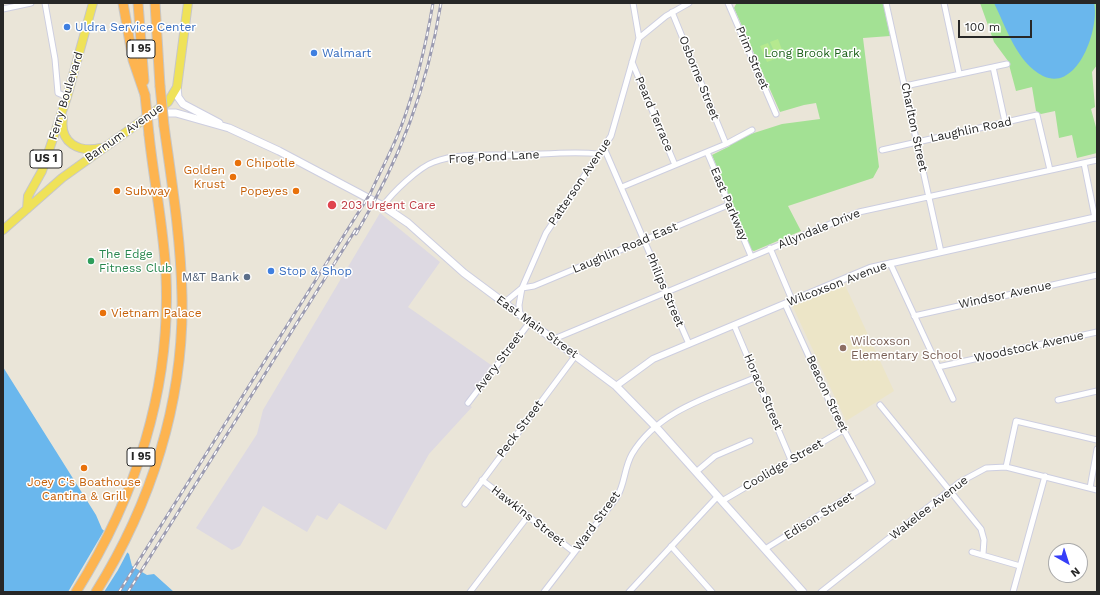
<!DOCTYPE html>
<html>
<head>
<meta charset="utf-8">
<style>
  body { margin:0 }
  #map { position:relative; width:1100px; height:595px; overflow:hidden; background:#eae5d8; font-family:"Work Sans",sans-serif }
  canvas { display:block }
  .frame { position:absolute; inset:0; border:4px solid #272727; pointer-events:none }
  .north { position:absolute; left:1048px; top:543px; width:40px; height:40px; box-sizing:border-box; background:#fff; border:1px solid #a9a9a9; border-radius:50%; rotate:141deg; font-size:11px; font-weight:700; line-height:16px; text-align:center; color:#272727 }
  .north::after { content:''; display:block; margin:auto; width:14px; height:18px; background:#363ef8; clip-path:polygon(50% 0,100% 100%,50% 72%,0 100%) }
  .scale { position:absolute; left:958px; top:20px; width:74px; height:18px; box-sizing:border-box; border:2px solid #272727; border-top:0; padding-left:5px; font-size:12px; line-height:14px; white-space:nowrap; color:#272727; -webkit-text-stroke:3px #fff; paint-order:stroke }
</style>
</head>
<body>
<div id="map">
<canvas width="1100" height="595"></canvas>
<div class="frame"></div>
<div class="north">N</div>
<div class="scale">100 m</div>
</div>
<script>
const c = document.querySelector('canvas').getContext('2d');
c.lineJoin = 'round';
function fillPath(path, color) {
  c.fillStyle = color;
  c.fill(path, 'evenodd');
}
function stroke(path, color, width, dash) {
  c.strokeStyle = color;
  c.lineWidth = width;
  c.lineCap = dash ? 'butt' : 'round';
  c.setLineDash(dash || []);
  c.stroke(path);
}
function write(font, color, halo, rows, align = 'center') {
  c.font = font + ' "Work Sans",sans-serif';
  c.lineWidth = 3;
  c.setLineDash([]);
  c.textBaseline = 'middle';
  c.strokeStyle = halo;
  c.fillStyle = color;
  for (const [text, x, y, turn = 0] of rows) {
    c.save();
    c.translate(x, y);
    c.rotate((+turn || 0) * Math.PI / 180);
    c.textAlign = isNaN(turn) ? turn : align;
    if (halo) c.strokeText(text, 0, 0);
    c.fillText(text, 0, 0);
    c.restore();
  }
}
fillPath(new Path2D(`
  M380 213 440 262 408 307 494 367 466 402 472 407 429 454 386 530 339 503 327 520 317 515 307 532 263 506 240 546 232 550 196 528 257 434 263 410Z`), '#ddd9e2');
fillPath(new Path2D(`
  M845 285 894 391 846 421 792 305Z`), '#ece5c7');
fillPath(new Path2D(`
  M757 3H883L890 36 863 38 879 167 873 178 788 206 801 231 754 251 751 250 712 155 730 146 729 141 782 124 820 119 816 103 804 105 780 112 734 8 736 4Z
  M980 3H1097V65L1092 72 1095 107 1091 109 1097 131V153L1077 158 1072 135 1059 138 1055 111 1041 114 1036 111 1032 87 1016 91 1008 61 994 42Z`), '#a3e194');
fillPath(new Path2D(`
  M778 39 784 55 777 58 770 42Z
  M768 43 775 59 767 62 760 46Z`), '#b5e98f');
fillPath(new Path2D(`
  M994 3H1094C1100 27 1078 93 1043 76 1017 63 1006 27 994 3Z
  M3 367 96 515 102 529 129 554 132 566 147 575 154 574 174 592H3Z`), '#6ab7ed');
fillPath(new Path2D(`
  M105 529 128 551 118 570 104 592H68Z`), '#eae5d8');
const minor = new Path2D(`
  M45 3 55 59 58 93 67 97
  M633 3 639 38
  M728 3 776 114
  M886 3 941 252
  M944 3 959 73
  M3 9 31 3
  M672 12 726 144
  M632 62 675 165
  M993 67 1005 122
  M905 86 1007 64
  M604 148 689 344
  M882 150 1037 115 1050 170
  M707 152 751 256
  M1084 163 1095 218
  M622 187 726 144 752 130
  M383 206C392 193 419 167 434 162 458 152 496 156 522 155 548 154 574 151 599 154
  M770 248 792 300
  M890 263 953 399
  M504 303 522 288 546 233 611 136 639 38 666 16 689 3
  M520 315 519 305 522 288 534 286 728 205
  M914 316 1097 275
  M734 325 791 460
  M554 339 859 212 1097 160
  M938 367 1097 332
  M1058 400 1097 391
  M468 403 530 322
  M880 405 981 529 984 540 983 554
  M1006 467 1016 421 1097 440
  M696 472 715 456 750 441
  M482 480 574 552
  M1090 488 1097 449
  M722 501 843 430
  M465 504 576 355
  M671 546 712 592
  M765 549 872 482 835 414 785 304
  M972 552 1020 566
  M470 592 528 516
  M544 592 617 497C625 484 624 468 632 454 658 410 712 396 757 377
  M629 592 718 496
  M821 592 960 482 986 468 1006 467 1097 490
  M1013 592 1045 476`);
const tertiary = new Path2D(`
  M616 386 653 359 870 268 1097 217`);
const secondary = new Path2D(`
  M177 87 178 97 183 104 219 123
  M148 117 164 113H176L229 128 279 151 383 206 408 223 464 273 616 386 656 427 803 592`);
const primary = new Path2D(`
  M63 118C59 143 79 153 101 148
  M27 209 28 196 42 171 67 97 93 3
  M3 230 62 178 168 102 177 87 188 3`);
const motorway = new Path2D(`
  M123 3 133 60 145 95
  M138 3 144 81
  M155 3 160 86
  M76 592C136 497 171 389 166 276 164 229 154 182 149 135
  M96 592C151 504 184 402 182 297 181 240 172 183 164 126`);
stroke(minor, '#cdcee0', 7);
stroke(tertiary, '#cdcee0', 8);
stroke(secondary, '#cdcee0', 9);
stroke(primary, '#c7c7c7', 10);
stroke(motorway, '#c7c7c7', 11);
stroke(minor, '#fff', 5);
stroke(tertiary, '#fff', 6);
stroke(secondary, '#fff', 7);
stroke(primary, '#efe258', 8);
stroke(motorway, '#fdb450', 9);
const rail = new Path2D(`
  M356 234C400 159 427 89 441 3
  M119 592 370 194C380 172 392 150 401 127 416 87 426 45 433 3
  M128 592 356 229`);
stroke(rail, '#9b9bb1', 3);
stroke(rail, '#fff', 1.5, [4.5]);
const motorwayBridge = new Path2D(`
  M160 86 164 126
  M145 95 149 135`);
stroke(motorwayBridge, '#c7c7c7', 11, []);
stroke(motorwayBridge, '#fdb450', 9);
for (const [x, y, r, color] of [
  [67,27,4,"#3f7fe0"],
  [314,53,4,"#3f7fe0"],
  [238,163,4,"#e8710a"],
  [233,177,4,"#e8710a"],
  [117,191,4,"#e8710a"],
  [296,191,4,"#e8710a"],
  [332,205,5,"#e0444e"],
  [91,261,4,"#2e9e5b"],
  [271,271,4,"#3f7fe0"],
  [247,277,4,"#5c6f8a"],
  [103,313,4,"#e8710a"],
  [843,348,4,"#8d6e63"],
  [84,468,4,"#e8710a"]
]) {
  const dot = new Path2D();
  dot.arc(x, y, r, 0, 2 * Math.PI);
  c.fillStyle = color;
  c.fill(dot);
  stroke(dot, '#fff', 1.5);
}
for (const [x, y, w] of [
  [141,49,28],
  [46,159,32],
  [141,457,28]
]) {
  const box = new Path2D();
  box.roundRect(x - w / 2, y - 9, w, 18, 3);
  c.fillStyle = '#fff';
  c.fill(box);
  stroke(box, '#272727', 1);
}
write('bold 11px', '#272727', null, [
  ["I 95",141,49],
  ["US 1",46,159],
  ["I 95",141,457]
]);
write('12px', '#366cbe', '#fff', [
  ["Uldra Service Center",75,27],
  ["Walmart",322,53],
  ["Stop & Shop",279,271]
], 'left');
write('12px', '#1d6119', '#fff', [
  ["Long Brook Park",812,53]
]);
write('12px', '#272727', '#fff', [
  ["Prim Street",752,58,67],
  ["Osborne Street",699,78,68],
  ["Ferry Boulevard",66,96,-73],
  ["Peard Terrace",654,114,67],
  ["Charlton Street",914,127,78],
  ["Laughlin Road",971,130,-12],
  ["Barnum Avenue",124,133,-35],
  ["Frog Pond Lane",494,157,-3],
  ["Patterson Avenue",580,182,-56],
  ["East Parkway",729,204,67],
  ["Allyndale Drive",819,229,-22],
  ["Laughlin Road East",625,248,-23],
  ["Wilcoxson Avenue",837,284,-21],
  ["Philips Street",665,290,67],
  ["Windsor Avenue",1005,295,-12],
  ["East Main Street",537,327,36],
  ["Woodstock Avenue",1029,347,-12],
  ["Avery Street",499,362,-53],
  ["Horace Street",763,392,67],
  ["Beacon Street",827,394,65],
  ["Peck Street",520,429,-53],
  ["Coolidge Street",783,465,-30],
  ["Wakelee Avenue",929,508,-38],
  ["Hawkins Street",528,516,38],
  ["Edison Street",819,516,-32],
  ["Ward Street",597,521,-54]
]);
write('12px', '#c56008', '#fff', [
  ["Chipotle",246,163],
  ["Golden",225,170,"right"],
  ["Krust",225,184,"right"],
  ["Subway",125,191],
  ["Popeyes",288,191,"right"],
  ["Vietnam Palace",111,313],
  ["Joey C's Boathouse",84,482,"center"],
  ["Cantina & Grill",84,496,"center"]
], 'left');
write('12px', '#be3a42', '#fff', [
  ["203 Urgent Care",341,205]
], 'left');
write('12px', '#27864d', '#fff', [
  ["The Edge",99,254],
  ["Fitness Club",99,268]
], 'left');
write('12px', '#4e5e75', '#fff', [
  ["M&T Bank",239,277]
], 'right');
write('12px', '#785e54', '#fff', [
  ["Wilcoxson",851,341],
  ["Elementary School",851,355]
], 'left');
</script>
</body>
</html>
